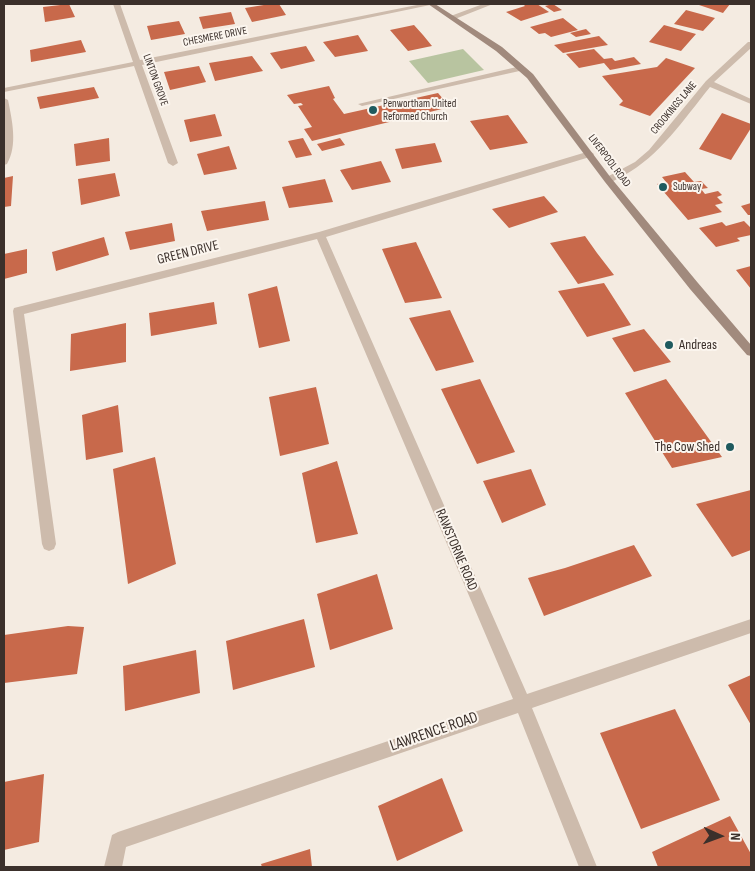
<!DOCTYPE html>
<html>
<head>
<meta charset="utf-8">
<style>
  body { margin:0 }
  #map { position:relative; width:755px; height:871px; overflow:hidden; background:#f4ebe1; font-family:"Sofia Sans Condensed",sans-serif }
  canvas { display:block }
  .frame { position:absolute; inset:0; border:5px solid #3b302b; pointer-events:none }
  .north { position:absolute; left:695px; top:811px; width:50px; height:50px; -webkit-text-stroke:4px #fbf5ee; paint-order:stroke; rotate:92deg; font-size:14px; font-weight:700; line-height:20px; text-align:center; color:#3b302b }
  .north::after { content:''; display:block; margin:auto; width:18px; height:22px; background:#3b302b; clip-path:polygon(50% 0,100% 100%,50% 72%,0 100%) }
</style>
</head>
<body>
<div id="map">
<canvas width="755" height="871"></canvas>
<div class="frame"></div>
<div class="north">N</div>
</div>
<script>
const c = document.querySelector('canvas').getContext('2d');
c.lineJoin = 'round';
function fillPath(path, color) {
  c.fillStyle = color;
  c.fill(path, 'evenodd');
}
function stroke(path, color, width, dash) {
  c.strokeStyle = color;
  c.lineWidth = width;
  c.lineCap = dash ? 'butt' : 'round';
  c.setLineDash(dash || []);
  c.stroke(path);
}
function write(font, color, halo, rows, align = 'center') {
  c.font = font + ' "Sofia Sans Condensed",sans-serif';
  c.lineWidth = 4;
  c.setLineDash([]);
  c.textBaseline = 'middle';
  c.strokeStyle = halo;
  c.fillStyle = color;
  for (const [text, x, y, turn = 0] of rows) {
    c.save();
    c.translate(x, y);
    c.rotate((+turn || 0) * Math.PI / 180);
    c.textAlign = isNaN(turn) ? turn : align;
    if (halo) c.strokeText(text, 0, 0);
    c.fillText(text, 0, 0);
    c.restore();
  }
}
fillPath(new Path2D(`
  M463 49 484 70 428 83 409 61Z`), '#b8c4a0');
fillPath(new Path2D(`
  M69 4 75 17 45 22 43 7Z
  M270 4H279L286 15 252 22 245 8Z
  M523 4H537L549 12 521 21 506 12 525 6Z
  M553 4 562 10 554 12 545 6Z
  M696 4H730L723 13Z
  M686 10 715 18 703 31 674 24Z
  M231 12 235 24 203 29 199 17Z
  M563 18 578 30 551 37 545 33 539 34 530 27Z
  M179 21 185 34 151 40 147 26Z
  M414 25 423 35 432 46 408 51 390 30Z
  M664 25 696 34 681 51 649 42Z
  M586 29 591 34 576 37 570 33Z
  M358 35 368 51 335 57 323 42Z
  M599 36 608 45 563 53 554 45Z
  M81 40 86 52 31 62 30 50Z
  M306 46 315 61 281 69 270 53Z
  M594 49 604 59 612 58 615 61 634 57 641 64 610 70 604 63 579 68 566 54Z
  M252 56 263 71 215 81 209 63Z
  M666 58 695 68 650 116 619 105 623 101 602 76 657 67Z
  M199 66 206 82 170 90 164 72Z
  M329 86 335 98 333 99 344 114 438 93 450 107 312 141 304 129 312 127 298 106 303 105 301 103 294 104 287 95Z
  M94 87 99 98 40 109 37 97Z
  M722 113 751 124V128L731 160 699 149Z
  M215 114 222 136 190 142 184 120Z
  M508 115 528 143 490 150 470 121Z
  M109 138 110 161 76 166 74 144Z
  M303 138 312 155 296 158 288 141Z
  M340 138 345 145 322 151 317 144Z
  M435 143 442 162 402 169 395 149Z
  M229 146 237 169 204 175 197 154Z
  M381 161 391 182 352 190 340 170Z
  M685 172 694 182 701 181 708 188 701 189 705 194 718 191 722 195 717 197 723 203 715 205 722 212 688 220 657 184 666 182 662 177Z
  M115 173 120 196 81 205 78 179Z
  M13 176 11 206 4 207V178Z
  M325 179 333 202 289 208 282 187Z
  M544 196 558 212 509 228 492 209Z
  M265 201 269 220 207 231 201 211Z
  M751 203V215H748L741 206Z
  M744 221 751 228V235L737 238 740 241 716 247 699 228 722 222 726 226Z
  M172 223 175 241 130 250 125 232Z
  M585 236 597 253 614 275 578 284 550 243Z
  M104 237 109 255 56 271 52 252Z
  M416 242 442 298 405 303 382 249Z
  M27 249V273L4 279V254Z
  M751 266V289L736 270Z
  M604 283 631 325 587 337 558 291Z
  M277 286 290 341 259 348 248 294Z
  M214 302 217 324 151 336 149 313Z
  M450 310 474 362 436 371 409 318Z
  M126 323V362L70 371 71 334Z
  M644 329 671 362 634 372 612 338Z
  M480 379 515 452 477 464 441 389Z
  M666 379 722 457 672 468 625 393Z
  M316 387 329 444 280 456 269 397Z
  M118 405 123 452 86 460 82 415Z
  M155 457 176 564 128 584 113 469Z
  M337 461 358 534 316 543 302 473Z
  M531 469 546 505 502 523 483 481Z
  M751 490V550L732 557 696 504Z
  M634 545 652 576 544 616 528 578 565 568Z
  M377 574 393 629 330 650 317 594Z
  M304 619 315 667 233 690 226 641Z
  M68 626 84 627 77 674 4 683V635Z
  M196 650 200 693 125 711 123 666Z
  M751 675V725L728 685Z
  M675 709 720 800 641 829 600 733Z
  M44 774 39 842 4 850V782Z
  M442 778 463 831 397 861 378 806Z
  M730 816 751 854V867H658L652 852Z
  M310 849 312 867H262L261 864Z`), '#c8694b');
fillPath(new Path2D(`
  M521 66 525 68 524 70 362 106 358 104Z
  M4 98 8 100C12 120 18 145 7 164L4 165Z`), '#cdbbac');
fillPath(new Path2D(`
  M113 4H120L140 60 422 4H435L142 65 178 163 173 166 168 163 134 66 4 92V88L133 62Z
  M483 4H493L455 19 448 17Z
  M748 42H751V48L714 82 751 99V104L710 87C684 119 660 156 623 176 617 179 612 183 605 182V178L635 162 649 150 706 81Z
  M590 151 594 154 593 156 326 237 527 694 751 619V633L532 708 597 867H579L518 713 126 847 122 867H104L112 835 118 832 513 699 317 239 24 314 56 544 54 549 49 551 44 549 42 544 13 311 14 308 319 232Z`), '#cdbbac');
fillPath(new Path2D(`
  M428 4H435L502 47 533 74 611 178 698 283 751 345V356L747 355 690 289 605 182 527 78 496 51Z`), '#a18a7d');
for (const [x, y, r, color] of [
  [373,110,5,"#1f5a5e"],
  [663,187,5,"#1f5a5e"],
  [669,345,5,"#1f5a5e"],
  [730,447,5,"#1f5a5e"]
]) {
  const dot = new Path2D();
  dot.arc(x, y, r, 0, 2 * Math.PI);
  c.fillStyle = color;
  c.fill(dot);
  stroke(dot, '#fbf5ee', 2);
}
write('11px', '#3b302b', '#fbf5ee', [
  ["CHESMERE DRIVE",215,37,-11],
  ["LINTON GROVE",155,80,70],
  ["CROOKINGS LANE",674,108,-50],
  ["LIVERPOOL ROAD",609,161,53]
]);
write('11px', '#3b302b', '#fbf5ee', [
  ["Penwortham United",383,104],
  ["Reformed Church",383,117],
  ["Subway",673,187]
], 'left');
write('14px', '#3b302b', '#fbf5ee', [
  ["GREEN DRIVE",188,253,-14],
  ["RAWSTORNE ROAD",456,550,67]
]);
write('14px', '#3b302b', '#fbf5ee', [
  ["Andreas",679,345],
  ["The Cow Shed",720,447,"right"]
], 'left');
write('16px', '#3b302b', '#fbf5ee', [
  ["LAWRENCE ROAD",434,732,-19]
]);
</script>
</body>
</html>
